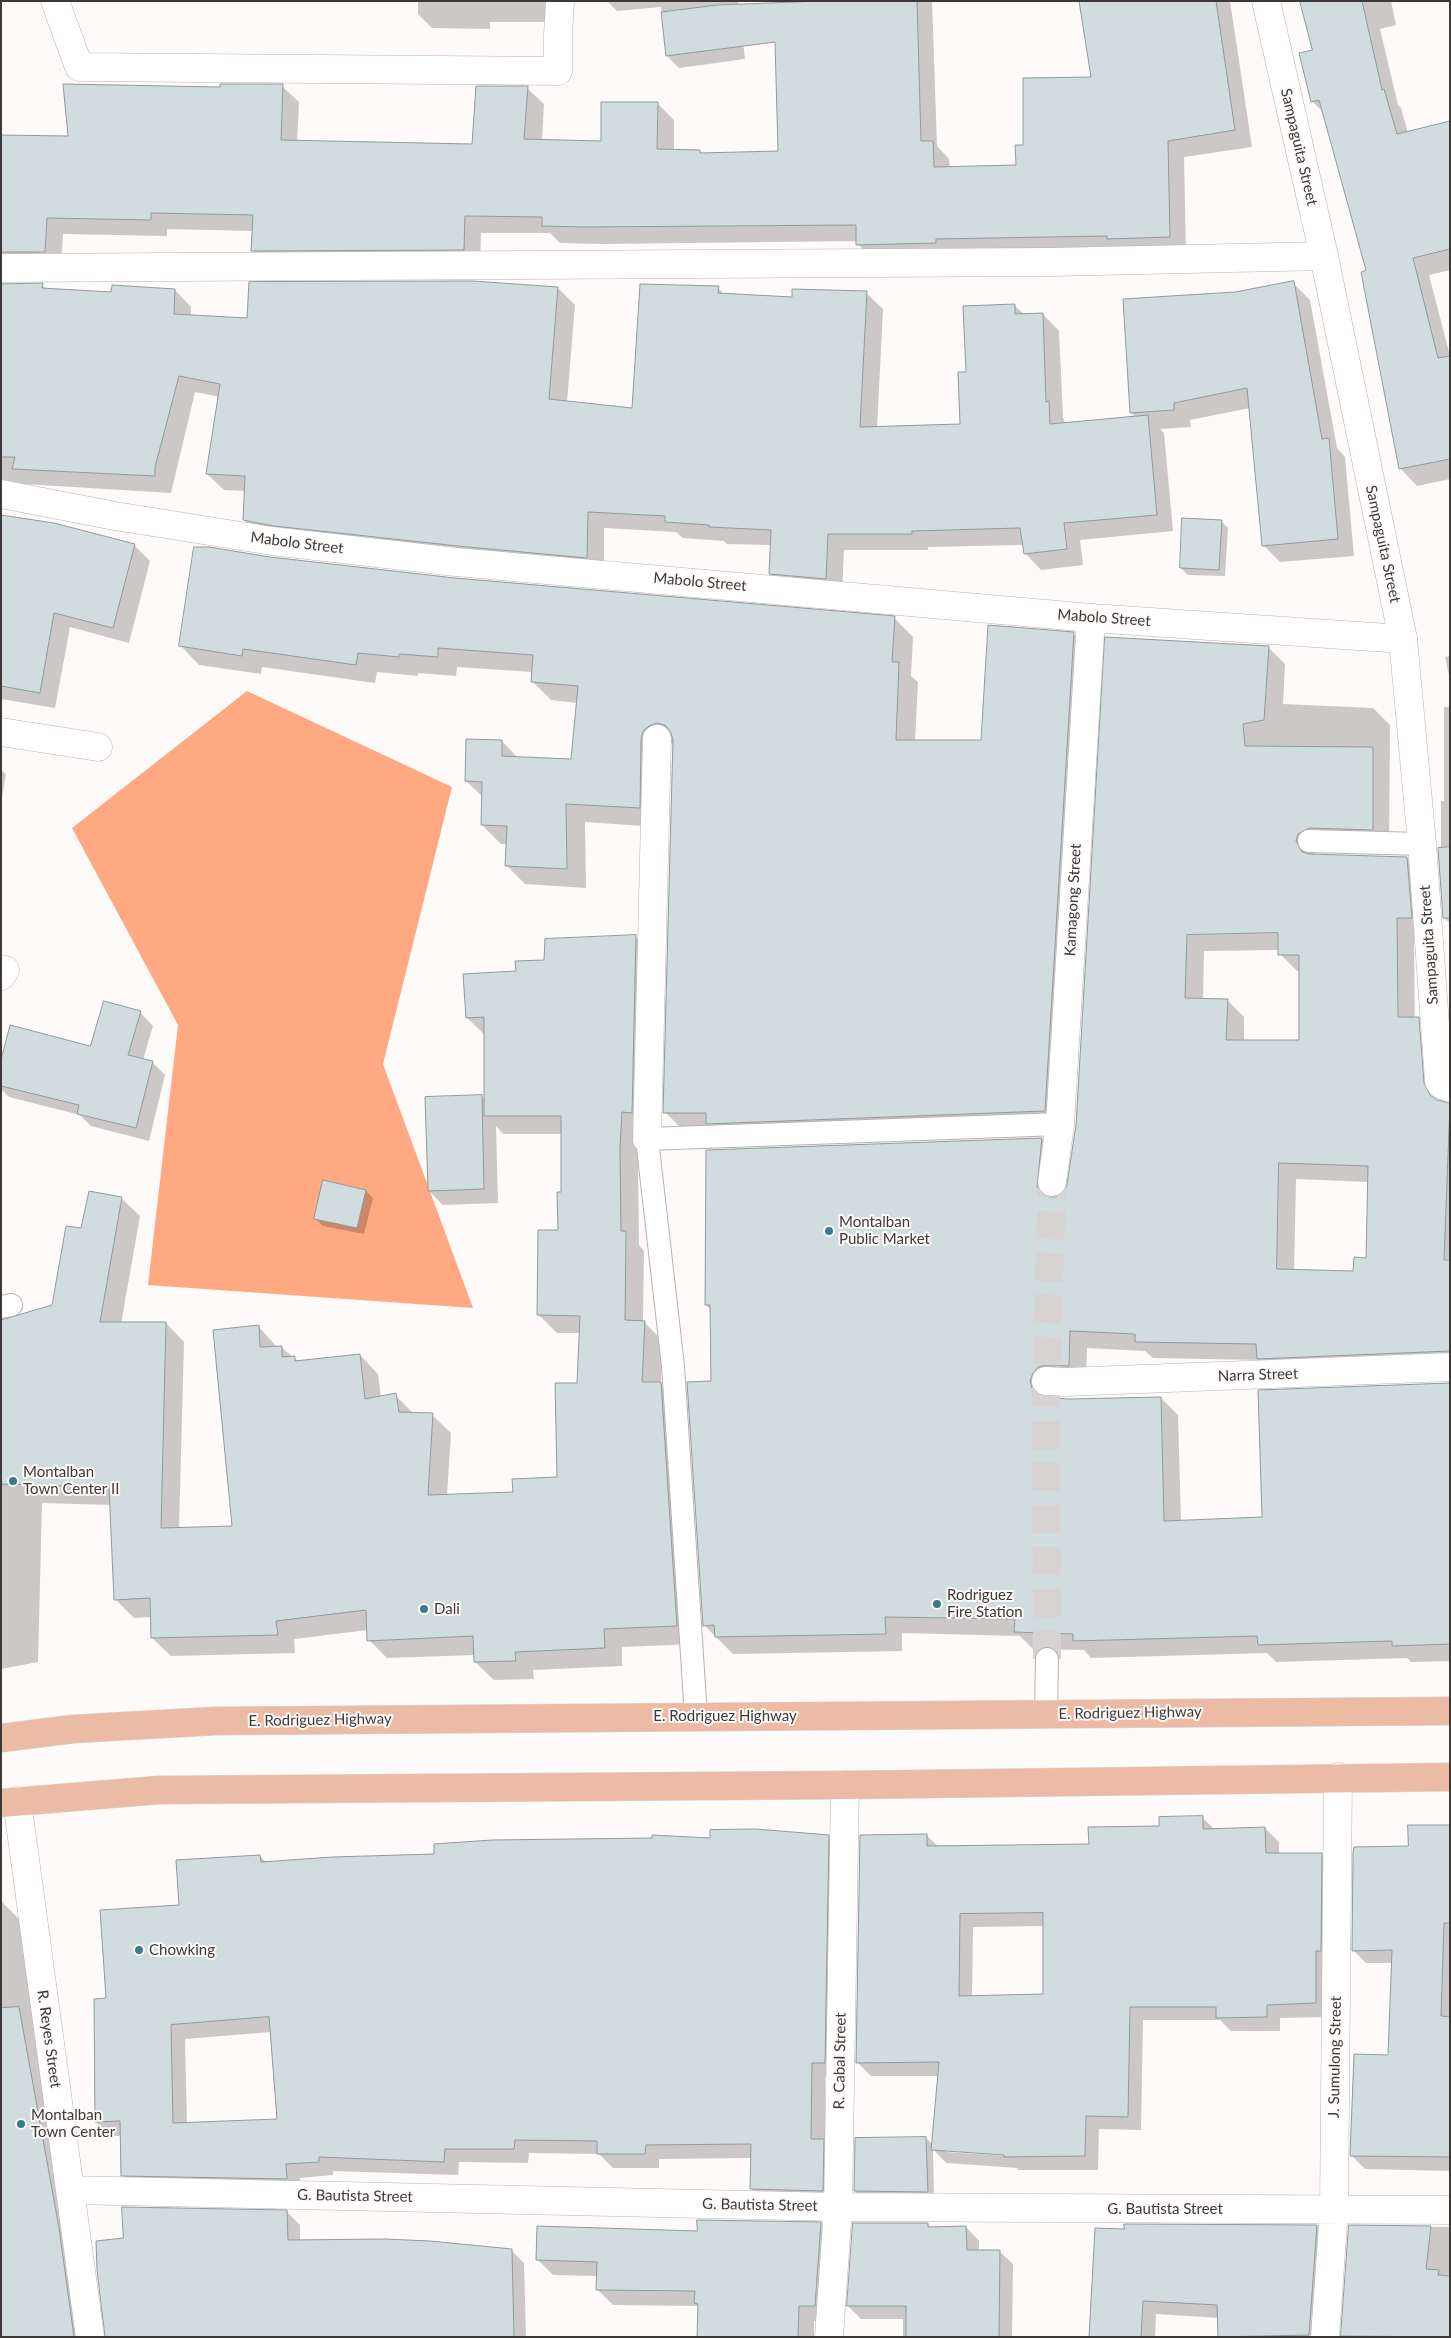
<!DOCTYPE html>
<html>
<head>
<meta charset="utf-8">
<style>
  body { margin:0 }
  #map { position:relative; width:1451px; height:2338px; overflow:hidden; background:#fefaf9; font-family:Lato,sans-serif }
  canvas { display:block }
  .frame { position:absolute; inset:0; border:2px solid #3d3937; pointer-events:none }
</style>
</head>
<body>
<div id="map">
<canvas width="1451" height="2338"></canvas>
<div class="frame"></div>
</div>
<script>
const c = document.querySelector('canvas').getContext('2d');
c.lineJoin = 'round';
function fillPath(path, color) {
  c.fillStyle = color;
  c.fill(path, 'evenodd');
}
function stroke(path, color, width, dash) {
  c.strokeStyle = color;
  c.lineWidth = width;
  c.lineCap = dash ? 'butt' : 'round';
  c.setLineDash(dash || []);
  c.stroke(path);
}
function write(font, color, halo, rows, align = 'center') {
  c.font = font + ' Lato,sans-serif';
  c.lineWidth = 4;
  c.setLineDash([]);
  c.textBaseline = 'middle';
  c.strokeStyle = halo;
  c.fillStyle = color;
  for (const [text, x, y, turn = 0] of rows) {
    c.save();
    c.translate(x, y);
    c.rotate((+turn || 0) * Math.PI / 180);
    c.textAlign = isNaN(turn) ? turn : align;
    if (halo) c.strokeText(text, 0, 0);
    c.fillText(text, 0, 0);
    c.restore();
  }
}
fillPath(new Path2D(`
  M247 691 452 787 383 1064 473 1308 148 1285 178 1025 72 828Z`), '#ffa982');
fillPath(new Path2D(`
  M418 1H549V22H490V29L432 28 418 14Z
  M607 1H738L745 59 679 68 667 56 661 7 617 11Z
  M787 1H932L937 146 949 159 950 168 1017 166 1025 146 1092 78 1081 1H1230L1252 147 1184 157 1186 254 874 261 858 244V241L603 244 560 243 550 233H481L480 266 269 267 252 250 253 231 167 229V236L63 234 61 268 1 259V136L70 137 221 88 282 86 299 102 297 142 473 145 527 88 544 104 542 140 602 142 657 103 674 120V150L699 151 703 154 779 152 792 87Z
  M1302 1H1391L1396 25 1380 29 1398 105 1401 108 1408 133 1450 122V270L1429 275 1450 356V479L1417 486 1400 468 1368 271 1324 113 1312 101 1314 51Z
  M1293 283 1310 300 1337 448 1345 457 1354 556 1280 562 1263 545 1250 408 1190 420 1191 427 1160 429 1164 433 1173 531 1080 540 1083 565 1041 570 1025 553 1024 545 928 547V550H844L842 595 787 590 770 573 771 545 727 544 724 541 683 538 676 532 604 528V574L261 537 244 520 246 491 224 490 207 474 220 397 195 392 171 493 7 483 1 478V285H42L47 290 112 293 175 290 191 307V316L248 320 558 288 575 305 567 402 633 409 718 288 725 295 793 298 866 293 883 309 877 428 961 425 967 373 1014 305 1025 315 1043 314 1059 331 1063 417 1065 424 1136 417 1131 413 1235 293Z
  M1 517 134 545 150 561 129 643 70 627 55 708 1 699Z
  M1221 521 1228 528 1225 576 1188 575 1181 568Z
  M270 558 454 579 894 618 913 637 911 676 918 682 915 741 982 742 1073 633 1092 653 1064 1130 684 1131 665 1112 674 743 668 744 658 827 585 822 586 888 525 884 506 865 507 844H501L482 825 483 797 466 781 502 741 518 758 572 760 577 703 551 700 532 681 533 672 457 667 456 676 418 673V676L377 672 375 683 262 667 261 674 199 665 180 645Z
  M1268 647 1285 664 1283 704 1373 708 1390 725 1389 846 1315 851 1314 856 1407 858 1424 875 1428 935H1414L1415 1052 1411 1101 1450 1104V1370L1275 1376 1260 1360 1153 1358 1145 1351 1087 1348 1086 1383 1049 1390 1047 1398 1068 1400 1161 1398 1178 1415 1181 1521 1263 1518 1450 1392V1661L1411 1662 1407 1658 1276 1662 1267 1653 1091 1658 1084 1650 1033 1649 1020 1636 902 1633V1651L733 1654 704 1625 712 1382 711 1310 706 1305 1042 1139 1059 1156 1055 1198 1065 1193ZM1280 950V954L1297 971H1300V1041H1244V1017L1227 1000H1203L1204 951ZM1296 1179 1369 1182 1367 1259 1355 1272 1294 1271Z
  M1450 656V680L1445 657Z
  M1444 707H1450V923L1444 918 1441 849V801H1444Z
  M1 770 6 774 1 803Z
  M636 937 654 955 638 1166 639 1245 644 1251 643 1321 662 1340 661 1384 679 1402 695 1644 622 1647V1666L533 1670 534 1679 494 1680 475 1662V1655L387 1658 369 1640 368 1630 294 1639 295 1653 171 1656 152 1638V1617L134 1618 116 1600 111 1505 42 1503 38 1662 1 1669V1320L14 1319 22 1314 53 1306 82 1230 121 1198 140 1216 121 1324 166 1323 184 1342 179 1529 233 1527 258 1326 277 1347H281L299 1362 360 1355 378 1374 381 1398 395 1395 414 1414 432 1415 451 1433 447 1496 514 1493 558 1478 578 1384 580 1333H557L538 1314 559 1231 563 1193 562 1134H503L496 1126 498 1203 443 1205 429 1191 482 1096 485 1100 486 1036 467 1018 517 972 546 962Z
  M140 1012 153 1026 143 1060 152 1062 165 1075 149 1141 91 1126 80 1115 9 1097 1 1089V1065L91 1047Z
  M366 1191 373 1198 364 1234 323 1226 316 1219Z
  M1202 1817 1215 1830 1265 1828 1279 1842V1854H1321L1335 1868 1329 2017 1280 2018V2031H1231L1220 2020H1143L1141 2130 1099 2129 1098 2170H1019L1017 2168 946 2163 933 2149 934 2198H862L855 2191 926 2138 933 2145 939 2076H871L857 2062 926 1835 939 1847 1090 1846ZM1044 1926 1045 1995 972 1997 973 1927ZM946 2150 1010 2154V2156L946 2152Z
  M1450 1826V2171L1365 2169 1352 2156 1389 2056 1392 1963H1366L1353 1950 1410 1847Z
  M828 1836 842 1850 839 2077H825V2142L837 2154 836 2205 766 2203 751 2189 752 2158 659 2159V2168H613L599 2154 529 2153 528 2163 459 2162 458 2175 333 2171V2175L300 2178V2193L137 2189 123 2175 122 2136H111L96 2122 107 2000 180 1906 260 1856 267 1863 711 1839ZM271 2032 278 2120 187 2124 185 2039Z
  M1 1901 19 1919 80 2250 91 2337H1Z
  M287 2212 300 2225V2241L511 2250 524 2263 526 2337H105L125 2239Z
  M821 2224 836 2239 830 2321H814V2337H698V2306L613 2305 597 2289 598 2276 553 2275 537 2259 698 2232Z
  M928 2224 931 2228 966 2227 979 2241V2251H999L1013 2264 1012 2337H903V2319H861L848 2306Z
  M1317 2226 1330 2240 1323 2337H1219V2318L1156 2314 1155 2337H1090L1125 2231Z
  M1350 2226 1450 2227V2337H1344L1342 2335Z`), '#0003');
const building = new Path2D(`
  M821 1H917L921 141H933L934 167 1016 165 1015 145H1023V78L1091 77 1079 1H1216L1235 130 1168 141 1170 237 1107 239V236L936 239V243L856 245V225L585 227 542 226V217L465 216 464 250 251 251 253 215 151 213V220L47 218 45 252H1V135L68 136 63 84 220 87V84H283L281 140 472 144 476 86H528L524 139 601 141V102H658L657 149 700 150V153L778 151 775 42 666 56 661 12 718 5Z
  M1300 1H1362L1382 90 1384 89 1397 134 1450 121V249L1413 258 1438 358 1450 356V459L1399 469 1361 272 1366 270 1319 100 1311 102 1299 53 1312 50Z
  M473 281 558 287 549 399 632 408 640 284 719 286 718 293 792 297V289L867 291 860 427 960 424 958 372H966L963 306 1015 304V314L1043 313 1046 402 1049 401 1050 424 1148 415 1157 515 1064 523 1067 549 1024 554 1020 528 912 531V534H828L826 579 769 574 771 530 709 527V525L665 522V516L588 512 587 558 458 546 274 526 243 520 245 476 206 474 220 384 179 376 155 467V476L12 469 15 457H1V284L43 283 42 288 111 292 112 285 175 289 174 314 247 318 249 282Z
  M1294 281 1322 439 1329 438 1338 539 1262 546 1247 388 1174 403V410L1130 413 1123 299 1235 292Z
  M1 515 54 523 135 544 113 628 54 613 40 693 1 686Z
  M1182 518 1222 520 1219 570 1180 568Z
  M194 547H209L270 557 455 578 895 616 892 662H899L896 740H981L988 625 1074 632 1045 1111 706 1124V1113H663L673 739 670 731 665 725 657 723 649 726 643 731 641 739 640 808 566 804 567 869 505 866 507 826 481 825 482 782 465 781 466 739 502 740V756L571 759 578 686 531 682 533 655 438 648V657L399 654V657L358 653 356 665 243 649 242 656 179 646Z
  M1105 637 1269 646 1264 720 1243 724 1245 746 1373 747V830L1309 828 1298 834 1296 841 1302 852 1309 854 1407 857 1412 918H1397L1398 1017H1419L1424 1083 1430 1095 1437 1100 1450 1103 1444 1260H1450V1351L1257 1359 1256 1344 1135 1342V1334L1070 1331 1069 1366 1047 1365 1038 1367 1033 1373 1030 1381 1032 1388 1037 1394 1045 1397 1068 1399 1161 1397 1164 1521 1262 1517 1258 1390 1450 1383V1644L1392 1646V1641L1258 1645 1257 1636 1073 1641V1634L1014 1632 1015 1619 885 1617 886 1634 715 1637 714 1625 703 1626 687 1382 711 1381 710 1305H705L706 1150 1042 1138 1037 1187 1042 1194 1049 1197H1057L1064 1192 1067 1184 1076 1125ZM1278 933V955H1299V1040H1226L1228 999 1185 998 1187 935ZM1279 1163 1368 1166 1366 1258 1354 1257 1353 1271 1277 1269Z
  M1450 847V918H1443L1438 848Z
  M636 935 632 1113 622 1112 620 1147 621 1231H626L625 1320 645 1321 642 1382H661L677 1626 604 1629 605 1648 515 1652 516 1661 474 1662 473 1636 367 1641 366 1610 276 1621 278 1635 151 1638 150 1598 114 1600 109 1487 1 1484V1320L52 1305 66 1226 81 1228 89 1191 122 1197 100 1322H166L161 1528 232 1526 213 1330 259 1325 260 1347 282 1346V1357L295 1356V1361L360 1354 365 1399 396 1393 399 1412 433 1413 428 1495 513 1492 512 1479 557 1477 555 1383H577L580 1316 537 1315 538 1230H558L557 1192H561V1116H484V1017L466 1018 463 974 516 971 515 961 544 960 545 939Z
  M104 1001 141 1011 128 1055 153 1061 136 1128 77 1114 79 1105 1 1086V1060L10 1025 90 1046Z
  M482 1095 484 1189 428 1191 425 1097Z
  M323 1180 366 1190 357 1228 314 1219Z
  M1203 1816V1829L1265 1827 1266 1853H1322L1321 1951H1316V2003L1267 2005V2017L1216 2018V2007H1130L1128 2117 1086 2116 1085 2156 1004 2157V2155L931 2150 939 2062 856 2063 860 1835 927 1834V1846L1089 1844 1088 1827 1159 1826V1817ZM1043 1913V1994L959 1996 960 1914Z
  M1408 1825H1450V1923H1444L1441 2016 1450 2017V2157L1350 2156 1354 2054 1388 2055 1392 1950 1352 1951 1353 1853 1354 1847 1408 1846Z
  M756 1829 829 1835 825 2063H812L811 2139H824L823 2191 750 2189 751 2144 646 2145 645 2154H597V2141L515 2140 514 2149H445L444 2162 319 2157V2162L286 2164 287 2179 121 2176 120 2121 95 2122 94 1999 106 1998 100 1910 179 1905 176 1860 260 1855 261 1862 333 1857 434 1854V1844L492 1840 652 1838V1835L710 1838V1830ZM269 2017 277 2119 173 2123 171 2025Z
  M19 2007 59 2228 74 2337H1V2008Z
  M926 2137 928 2192 854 2191 855 2138Z
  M122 2207 287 2210 288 2240 385 2239 430 2241 512 2249 514 2337H105L97 2270 96 2241 123 2238Z
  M697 2220 821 2222 815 2306H799L798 2337H697L698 2304 694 2303 695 2291 596 2290 597 2262 536 2260 537 2226 697 2231Z
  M853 2223H928V2227L966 2226 967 2250H1000L999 2337H906V2306H847Z
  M1124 2224 1317 2225 1309 2335 1218 2337 1217 2305 1143 2301 1141 2337H1089L1095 2228 1124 2229Z
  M1349 2225 1431 2226 1426 2269 1439 2270 1438 2275 1450 2276V2337L1341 2336Z`);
fillPath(building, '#d1dcde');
stroke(building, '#909a9c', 1);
stroke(new Path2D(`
  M1047 1659 1046 1381 1052 1182`), '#d7d3d2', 28, [28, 14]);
const service = new Path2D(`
  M1309 841 1422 844
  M1 1307 11 1305
  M1046 1714 1047 1659
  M696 1716 673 1366 647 1139 1060 1124`);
const pedestrian = new Path2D(`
  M647 1139 657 739
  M1052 1182 1060 1124 1091 618`);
const minor = new Path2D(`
  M55 1 79 67 558 71V35L560 1
  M1 268 1051 262 1324 256
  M1 494 115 516 272 541 456 562 1091 618 1403 639
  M1 732 98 747
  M1 976 5 970
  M1046 1381 1066 1382 1450 1367
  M17 1801 90 2337
  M70 2190 838 2207 1450 2210
  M829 2337 838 2207 845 1785
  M1325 2337 1334 2210 1338 1777`);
const tertiary = new Path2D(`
  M1266 1 1324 256 1403 639 1422 844 1439 1081 1442 1085 1450 1088`);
const primary = new Path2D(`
  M1 1738 73 1729 215 1721 1450 1711
  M1 1803 159 1790 845 1785 1450 1777`);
stroke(service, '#bab1ad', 24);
stroke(pedestrian, '#bab1ad', 29);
stroke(minor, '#bab1ad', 29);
stroke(tertiary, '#bab1ad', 29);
stroke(primary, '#d8d7d7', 29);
stroke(service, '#fff', 22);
stroke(pedestrian, '#fff', 28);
stroke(minor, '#fff', 28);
stroke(tertiary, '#fff', 28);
stroke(primary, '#ebbba5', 28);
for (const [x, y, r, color] of [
  [829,1231,5,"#387c8b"],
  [13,1481,5,"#387c8b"],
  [937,1604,5,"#387c8b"],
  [424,1609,5,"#387c8b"],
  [139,1950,5,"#387c8b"],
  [21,2124,5,"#387c8b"]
]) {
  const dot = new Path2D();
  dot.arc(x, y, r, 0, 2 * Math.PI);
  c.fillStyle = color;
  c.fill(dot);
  stroke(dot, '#fefaf9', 2);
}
write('15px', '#3d3937', '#fefaf9', [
  ["Sampaguita Street",1299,147,77],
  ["Mabolo Street",297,543,7],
  ["Sampaguita Street",1383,544,78],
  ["Mabolo Street",700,582,5],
  ["Mabolo Street",1104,618,4],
  ["Kamagong Street",1073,900,-87],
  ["Sampaguita Street",1429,945,-94],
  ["Narra Street",1258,1375,-2],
  ["E. Rodriguez Highway",1130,1713,-1],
  ["E. Rodriguez Highway",725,1716],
  ["E. Rodriguez Highway",320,1720,-1],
  ["R. Reyes Street",49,2039,82],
  ["J. Sumulong Street",1335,2057,-89],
  ["R. Cabal Street",840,2061,-89],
  ["G. Bautista Street",355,2196,1],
  ["G. Bautista Street",760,2205,1],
  ["G. Bautista Street",1165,2209]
]);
write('15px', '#3d3937', '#fefaf9', [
  ["Montalban",839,1222],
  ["Public Market",839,1239],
  ["Montalban",23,1472],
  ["Town Center II",23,1489],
  ["Rodriguez",947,1595],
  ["Fire Station",947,1612],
  ["Dali",434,1609],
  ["Chowking",149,1950],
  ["Montalban",31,2115],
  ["Town Center",31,2132]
], 'left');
</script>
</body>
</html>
